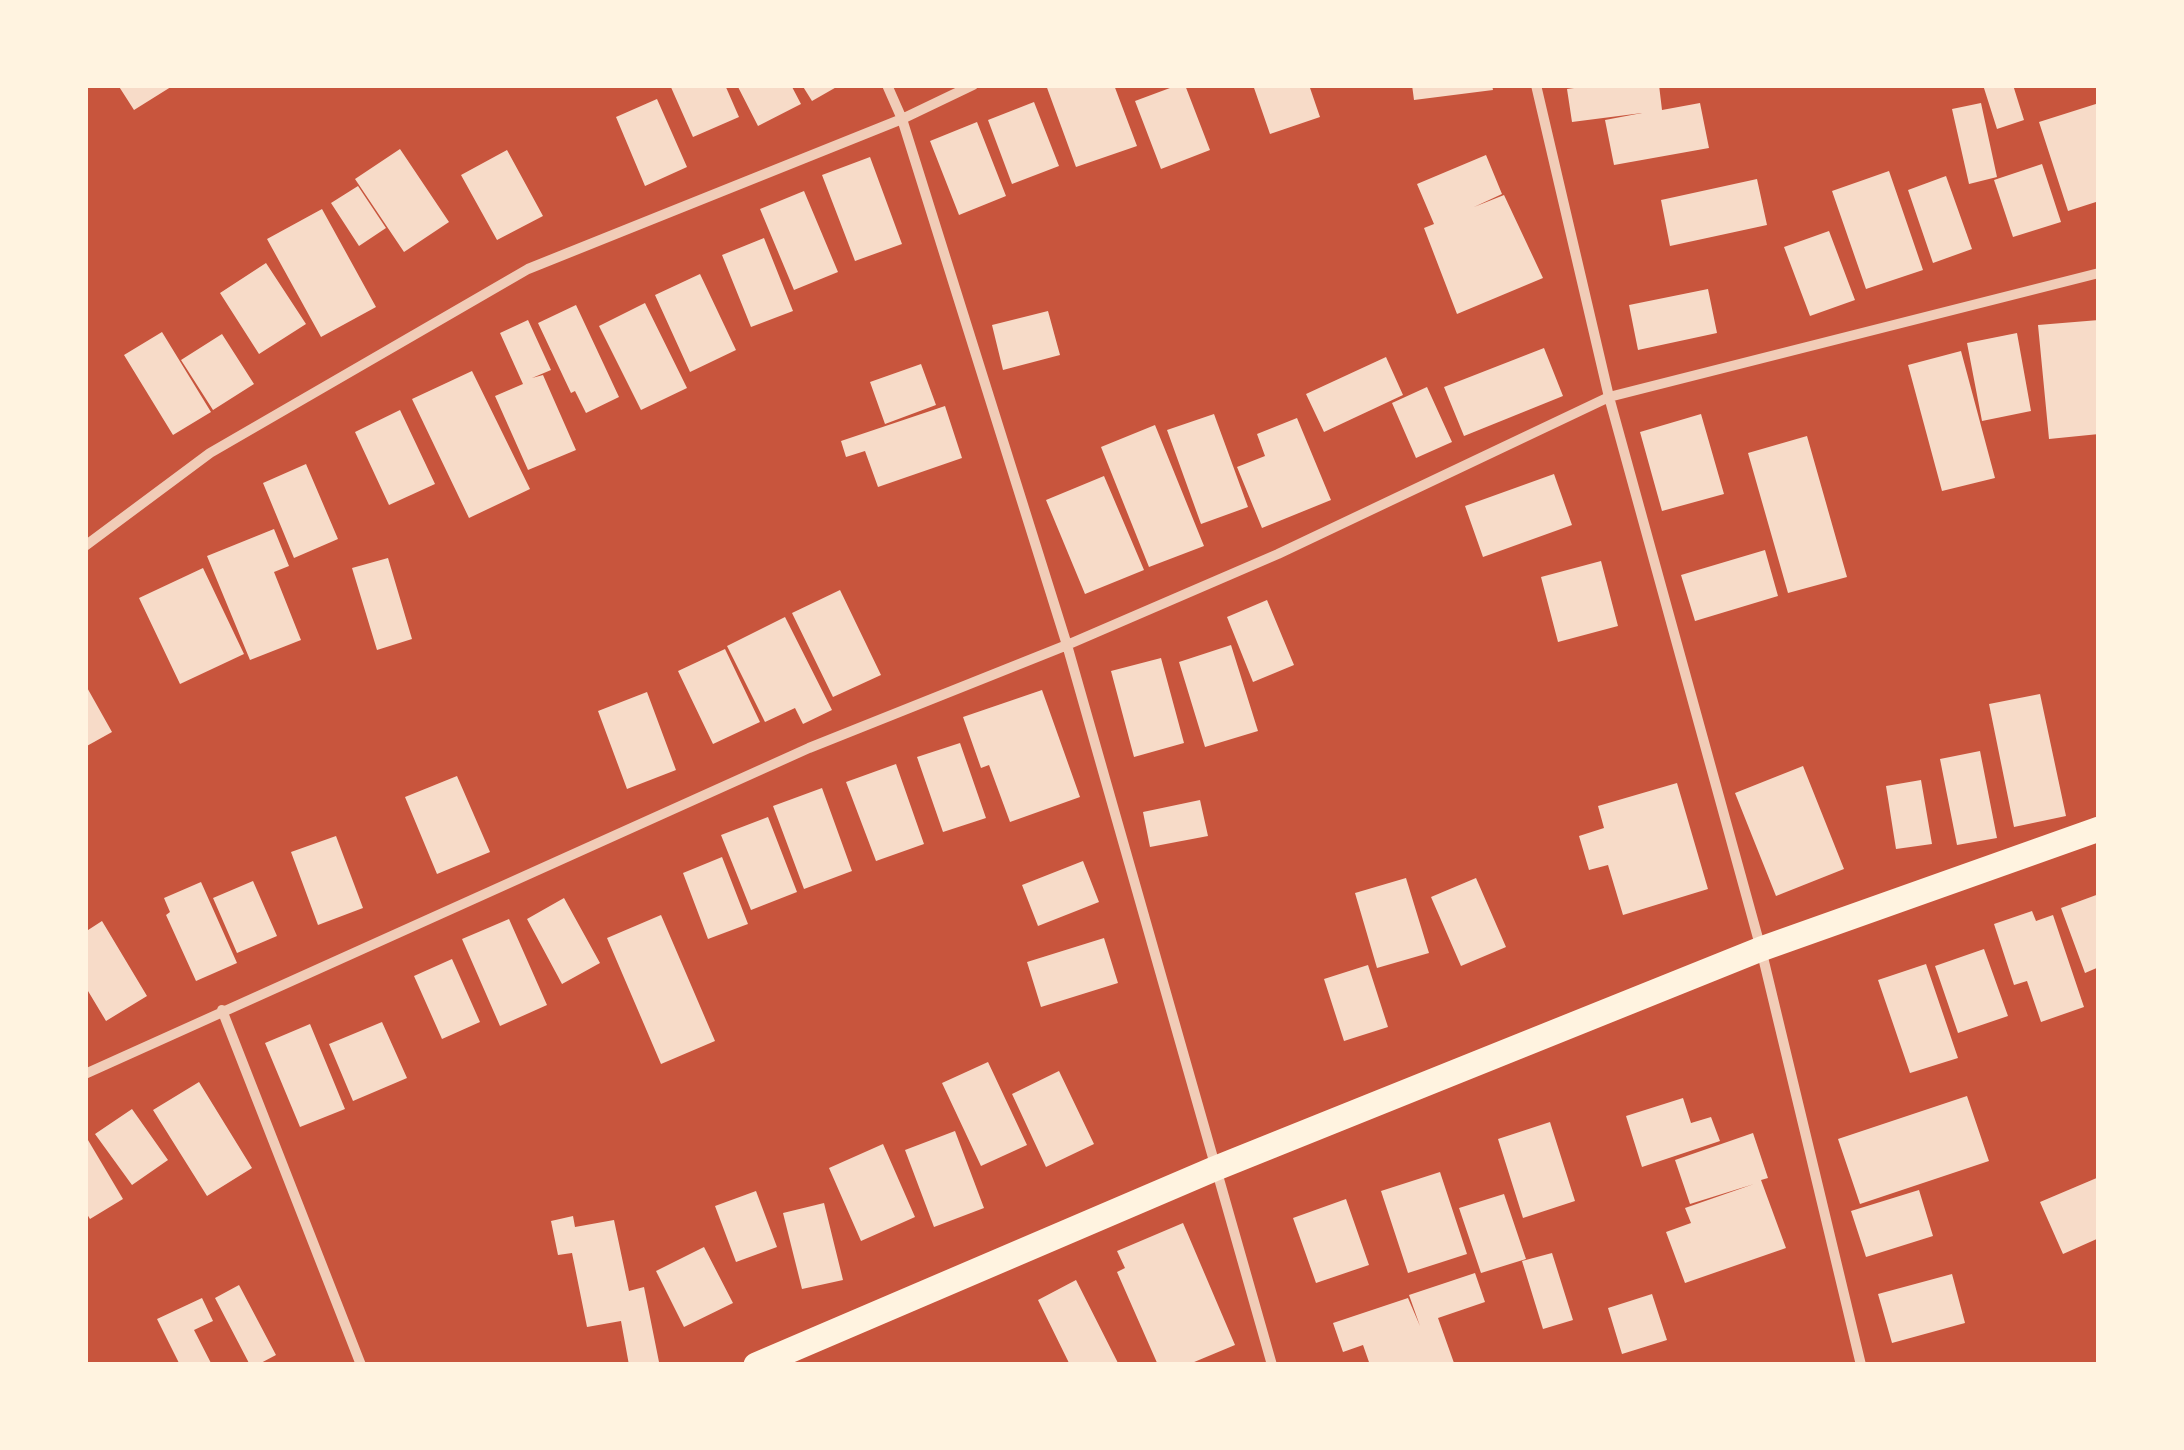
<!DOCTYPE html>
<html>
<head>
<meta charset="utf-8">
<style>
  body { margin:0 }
  #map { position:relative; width:2184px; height:1450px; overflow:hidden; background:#c8553d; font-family:Lato,sans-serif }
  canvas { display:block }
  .frame { position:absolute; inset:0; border:88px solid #fff3e0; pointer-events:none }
</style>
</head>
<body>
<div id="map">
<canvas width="2184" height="1450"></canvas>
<div class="frame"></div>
</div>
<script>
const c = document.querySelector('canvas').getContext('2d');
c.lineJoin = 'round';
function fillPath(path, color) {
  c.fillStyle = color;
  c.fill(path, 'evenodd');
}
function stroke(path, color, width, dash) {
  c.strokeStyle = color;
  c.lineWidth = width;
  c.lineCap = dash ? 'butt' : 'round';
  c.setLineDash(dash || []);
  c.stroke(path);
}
fillPath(new Path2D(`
  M118 85H174L134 110Z
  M670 85H725L739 117 693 137Z
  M737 85H791L801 104 758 126Z
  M802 85H840L812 101Z
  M1046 85H1114L1137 146 1076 167Z
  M1178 85H1185L1210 150 1161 169 1135 101Z
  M1253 85H1309L1320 117 1270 134Z
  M1412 85H1492L1493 90 1414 100Z
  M1595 85H1659L1662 110 1700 103 1709 148 1614 165 1605 120 1642 113 1572 122 1567 89Z
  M1983 85H2013L2024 120 1997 129Z
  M657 99 687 167 645 186 616 117Z
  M1034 102 1059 166 1012 184 988 120Z
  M1981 103 1997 177 1969 184 1952 109Z
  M2099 103V201L2068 211 2039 122Z
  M977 122 1006 196 959 215 930 141Z
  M400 149 449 222 404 252 355 179Z
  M507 150 543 216 497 240 461 175Z
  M1486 155 1502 194 1474 207 1504 195 1543 278 1457 314 1424 228 1434 224 1417 184Z
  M870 157 902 244 855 261 822 175Z
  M2042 164 2061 222 2013 237 1994 180Z
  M1889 171 1923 270 1866 289 1832 191Z
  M1946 176 1972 249 1933 263 1908 190Z
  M1757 179 1767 225 1670 246 1661 200Z
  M358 186 386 228 359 246 331 203Z
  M804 191 838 272 794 290 760 209Z
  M322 209 376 307 321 337 267 239Z
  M1829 231 1855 300 1810 316 1784 247Z
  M764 238 793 311 751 327 722 255Z
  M266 263 306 324 259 354 220 293Z
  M700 274 736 350 690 372 655 295Z
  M1708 289 1717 333 1638 350 1629 305Z
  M645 303 687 388 641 410 599 326Z
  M576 305 619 397 586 413 575 391 571 393 538 323Z
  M1048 311 1060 355 1003 370 992 325Z
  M528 320 551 370 532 378 543 375 576 450 528 470 495 396 523 384 500 333Z
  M2099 320V434L2049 439 2038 325Z
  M162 332 211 412 173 435 124 355Z
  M2017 333 2031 411 1982 421 1967 343Z
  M222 334 254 384 213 410 181 360Z
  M1544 348 1563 396 1464 436 1444 387Z
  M1961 351 1995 478 1942 491 1908 365Z
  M1386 357 1403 395 1324 432 1306 394Z
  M921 364 936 405 885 424 870 382Z
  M472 371 530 489 469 518 412 399Z
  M1427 387 1452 442 1416 458 1392 403Z
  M945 406 962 458 878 487 865 451 846 457 841 441Z
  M400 410 435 484 389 505 355 432Z
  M1214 414 1248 507 1201 524 1167 430Z
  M1701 414 1724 494 1662 511 1640 432Z
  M1297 418 1331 500 1262 528 1237 467 1265 456 1257 434Z
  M1155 425 1204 546 1149 567 1101 447Z
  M1807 436 1847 577 1788 593 1748 453Z
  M306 464 338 539 294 558 263 483Z
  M1554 474 1572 525 1483 557 1465 506Z
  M1104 476 1144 570 1085 594 1046 500Z
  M274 529 289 566 274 572 301 640 250 660 207 556Z
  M1765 550 1778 596 1695 621 1681 575Z
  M388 558 412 639 377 650 352 568Z
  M1601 561 1618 626 1558 642 1541 577Z
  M203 568 244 654 180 684 139 598Z
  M840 590 881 675 833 697 792 613Z
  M1267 600 1294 665 1253 682 1227 617Z
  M785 617 832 710 803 724 795 708 765 722 727 646Z
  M1231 645 1258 731 1205 747 1179 662Z
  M725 649 760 722 713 744 678 671Z
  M1161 658 1184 743 1134 757 1111 671Z
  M85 684 112 732 85 747Z
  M1042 690 1080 797 1010 822 989 765 981 768 963 717Z
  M647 692 676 770 627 789 598 711Z
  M2040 694 2066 816 2014 827 1989 704Z
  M960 743 986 818 943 832 917 757Z
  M1980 751 1997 838 1957 845 1940 759Z
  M896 764 924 844 876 861 846 782Z
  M1803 766 1844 869 1776 896 1735 793Z
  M457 776 490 852 437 874 405 797Z
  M1921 780 1932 844 1896 849 1886 786Z
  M1677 783 1708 889 1623 915 1608 865 1589 870 1579 836 1604 828 1598 806Z
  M822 788 852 871 804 889 773 806Z
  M1200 800 1208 836 1150 847 1143 812Z
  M768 817 797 892 751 910 721 835Z
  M336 836 363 908 318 925 291 852Z
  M722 857 748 924 708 939 683 873Z
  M1083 861 1099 902 1038 926 1022 885Z
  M1406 878 1429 953 1377 968 1355 893Z
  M1476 878 1506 947 1461 966 1431 897Z
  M253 881 277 936 237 953 213 898Z
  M201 882 237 963 196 981 166 915 170 912 164 898Z
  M2099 894V967L2085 973 2061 908Z
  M564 898 600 963 562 984 527 919Z
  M2032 911 2036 921 2053 915 2084 1007 2041 1022 2027 981 2014 985 1994 924Z
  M661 915 715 1041 661 1064 607 938Z
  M509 919 547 1005 500 1026 462 939Z
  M102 921 147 996 106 1021 85 986V932Z
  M1104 938 1118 983 1041 1007 1027 962Z
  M1984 949 2008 1016 1958 1033 1935 966Z
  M452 959 480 1022 442 1039 414 976Z
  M1926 964 1958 1058 1910 1073 1878 980Z
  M1368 965 1388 1027 1344 1041 1324 979Z
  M382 1022 407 1078 353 1101 329 1044Z
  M310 1024 345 1109 300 1127 265 1043Z
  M988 1062 1027 1145 981 1166 942 1083Z
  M1059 1071 1094 1144 1046 1167 1012 1094Z
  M199 1082 252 1168 207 1196 153 1110Z
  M1967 1096 1989 1161 1860 1204 1838 1139Z
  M1683 1098 1691 1123 1711 1117 1720 1141 1642 1167 1626 1116Z
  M132 1109 168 1160 132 1185 95 1134Z
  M1550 1122 1575 1201 1523 1218 1498 1139Z
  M955 1131 984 1208 934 1227 905 1150Z
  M1753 1133 1768 1178 1761 1180 1786 1248 1685 1283 1666 1232 1691 1223 1685 1208 1754 1184 1690 1204 1675 1160Z
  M85 1135 123 1199 90 1219 85 1211Z
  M883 1144 915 1217 861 1241 829 1168Z
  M1440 1172 1467 1254 1408 1273 1381 1191Z
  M2099 1177V1238L2063 1254 2040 1202Z
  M1919 1190 1933 1236 1866 1257 1851 1211Z
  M756 1191 777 1247 736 1262 715 1206Z
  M1504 1194 1526 1259 1481 1273 1459 1208Z
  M1346 1199 1369 1265 1316 1283 1293 1218Z
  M824 1203 843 1280 802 1289 783 1213Z
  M573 1216 575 1227 614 1220 629 1291 644 1287 659 1362 629 1365 621 1321 587 1327 572 1253 558 1255 551 1221Z
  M1183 1223 1235 1345 1187 1365H1158L1117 1272 1125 1268 1117 1251Z
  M704 1247 733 1303 684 1327 656 1271Z
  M1552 1253 1573 1320 1543 1329 1522 1261Z
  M1475 1273 1485 1302 1438 1318 1454 1363 1370 1365 1363 1345 1343 1352 1333 1323 1408 1298 1420 1326 1409 1295Z
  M1952 1274 1965 1323 1892 1343 1878 1294Z
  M1076 1280 1119 1365H1070L1038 1300Z
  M239 1285 276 1355 257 1365H250L215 1298Z
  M1652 1294 1667 1340 1622 1354 1608 1308Z
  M202 1298 213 1321 194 1330 212 1365H180L157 1319Z`), '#f7dbc8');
stroke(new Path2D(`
  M887 85 902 119 1067 645 1272 1365
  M1536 85 1609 397 1761 949 1861 1365
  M85 546 210 453 528 269 902 119 973 85
  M222 1010 361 1365
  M85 1074 809 748 1067 645 1278 554 1609 397 2099 273`), '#f1ccb7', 10);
stroke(new Path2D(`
  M756 1365 1214 1169 1761 949 2099 829`), '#fff3e0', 25);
</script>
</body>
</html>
